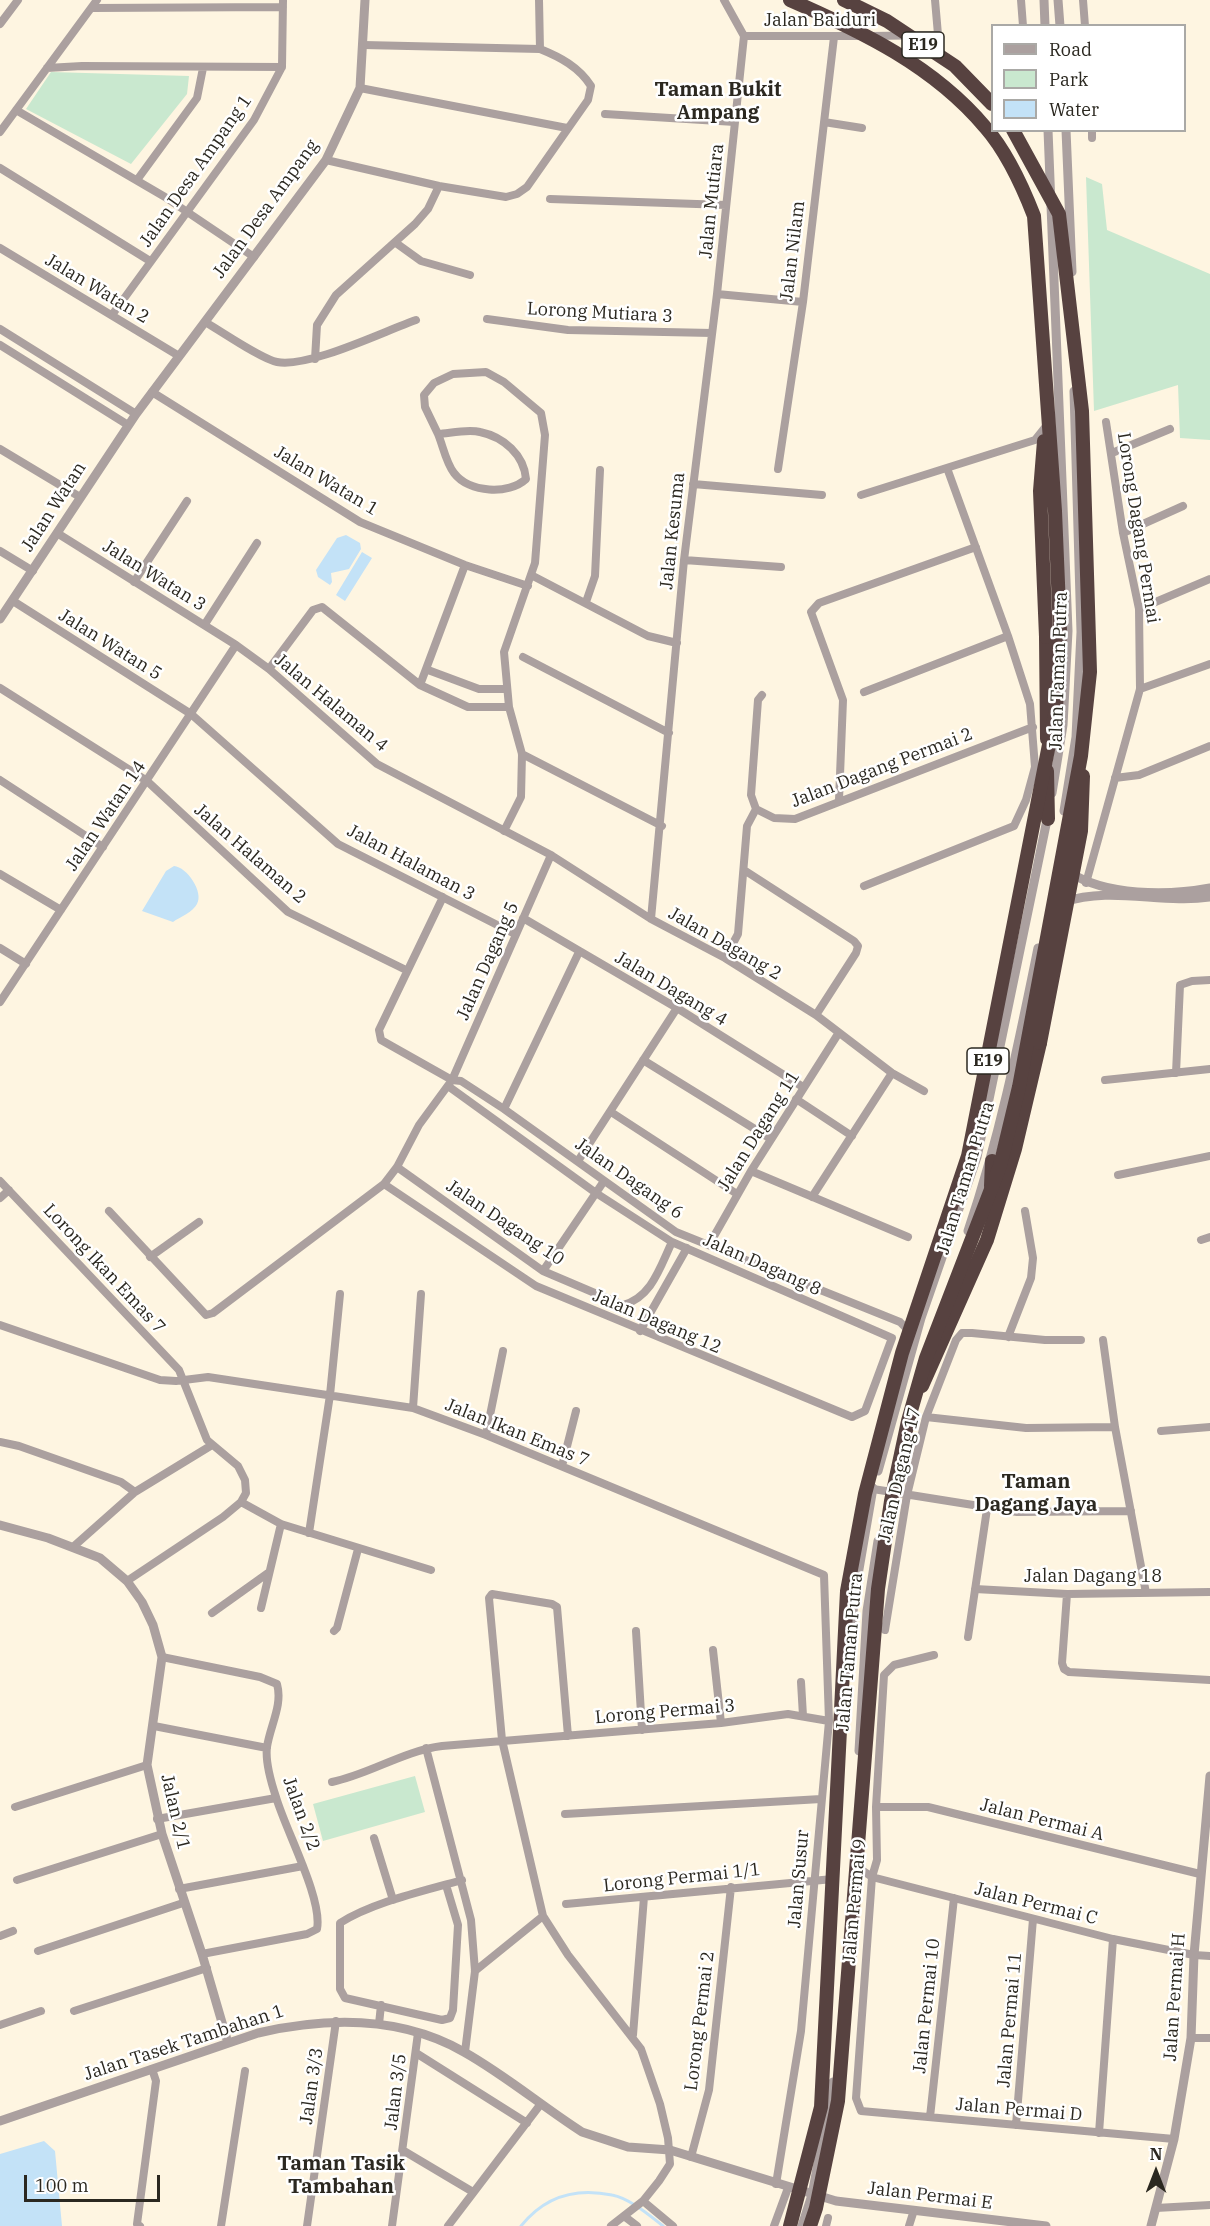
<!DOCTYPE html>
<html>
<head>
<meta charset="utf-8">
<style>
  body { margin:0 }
  #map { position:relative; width:1210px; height:2226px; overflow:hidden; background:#fef5e1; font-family:"IBM Plex Serif",serif }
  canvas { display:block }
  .legend { position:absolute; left:991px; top:24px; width:195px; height:108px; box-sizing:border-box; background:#fff; border:2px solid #aaa9a6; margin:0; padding:8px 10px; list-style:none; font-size:18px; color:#2b2820 }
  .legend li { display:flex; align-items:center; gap:12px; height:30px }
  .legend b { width:30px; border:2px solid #aaa9a6 }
  .north { position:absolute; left:1126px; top:2142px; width:60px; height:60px; -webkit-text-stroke:4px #fff; paint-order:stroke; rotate:0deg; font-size:16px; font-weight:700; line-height:24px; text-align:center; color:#2b2820 }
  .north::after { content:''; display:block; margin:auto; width:21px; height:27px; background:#2b2820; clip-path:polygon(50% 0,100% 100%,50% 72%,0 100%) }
  .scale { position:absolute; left:24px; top:2175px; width:136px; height:27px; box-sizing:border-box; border:3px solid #2b2820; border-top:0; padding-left:8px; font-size:18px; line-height:21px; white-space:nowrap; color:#2b2820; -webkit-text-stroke:4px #fff; paint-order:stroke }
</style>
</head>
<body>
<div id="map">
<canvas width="1210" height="2226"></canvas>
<ul class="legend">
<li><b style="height:8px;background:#aba09f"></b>Road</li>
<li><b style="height:16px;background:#c9e8cf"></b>Park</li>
<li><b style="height:16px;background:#c3e2f7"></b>Water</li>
</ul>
<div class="north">N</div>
<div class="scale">100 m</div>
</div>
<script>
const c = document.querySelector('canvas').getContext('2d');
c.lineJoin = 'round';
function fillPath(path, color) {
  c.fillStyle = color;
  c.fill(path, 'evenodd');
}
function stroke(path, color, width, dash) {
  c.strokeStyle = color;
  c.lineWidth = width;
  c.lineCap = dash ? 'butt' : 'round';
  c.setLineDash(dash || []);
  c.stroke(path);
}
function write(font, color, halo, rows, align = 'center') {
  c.font = font + ' "IBM Plex Serif",serif';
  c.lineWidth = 5;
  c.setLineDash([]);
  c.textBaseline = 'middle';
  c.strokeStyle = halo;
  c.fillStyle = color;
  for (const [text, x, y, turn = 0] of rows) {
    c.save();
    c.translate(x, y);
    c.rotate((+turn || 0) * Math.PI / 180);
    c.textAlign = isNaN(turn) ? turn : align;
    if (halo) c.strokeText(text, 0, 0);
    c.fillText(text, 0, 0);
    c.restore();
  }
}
fillPath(new Path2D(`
  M51 72 189 76 187 94 131 164 26 109Z
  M1086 177 1102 184 1107 230 1210 274V440L1180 438 1178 385 1094 411Z
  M415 1776 425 1812 323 1841 313 1804Z`), '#c9e8cf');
fillPath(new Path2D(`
  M346 535 360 543 361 549 349 569 331 573 332 582 330 585 318 577 316 570 337 538Z
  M362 552 372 558 345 601 336 595Z
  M174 866C187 867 204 892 197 904 193 912 180 917 173 922L142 911 166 871Z
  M44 2141 55 2151 62 2226H0V2154Z`), '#c3e2f7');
stroke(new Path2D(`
  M521 2226C544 2197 574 2187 612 2195 629 2198 649 2215 663 2226`), '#c3e2f7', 3);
stroke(new Path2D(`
  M539 0 540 49
  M724 0 744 36
  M935 0 939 46
  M1021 0 1023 26
  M1083 0 1085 26
  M92 8 283 7
  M0 24 18 0
  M744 36H860
  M872 36 938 35
  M47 68 82 66 282 67
  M360 88 567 128
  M16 110 165 197 254 257
  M605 114 735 122
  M824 122 862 128
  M1092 130V138
  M0 132 97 0
  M326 160 439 186 506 197 517 194 527 187 588 100 591 86C579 67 560 57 540 49L364 45
  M0 168 150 261
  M137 180 197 98 203 68
  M550 199 726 205
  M396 243 421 261 470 275
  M0 248 179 356
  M717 294 803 302
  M112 315 254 120 282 67 283 0
  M487 319 568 330 712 333
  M205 322C221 331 261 359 277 362 309 368 382 332 416 320
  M0 329 136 414
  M0 345 128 425
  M315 359 317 325 336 295 415 224 428 209 439 186
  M152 392 360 522 465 565 528 586
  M438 434C443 446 446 463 454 473 469 493 509 495 526 479 524 455 504 437 480 432 468 429 451 433 438 434L425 407 424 395 434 383 453 374 486 372 504 382 541 413 545 435 535 563 504 652 509 707 522 754 521 797 504 831
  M0 449 80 497
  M1112 453 1170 429
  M778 469 803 302 834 37
  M693 484 822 495
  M861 495 1035 440 1047 425
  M57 533 236 645 269 669 377 764 551 855 651 919 725 958 816 1015 892 1073 924 1091
  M1123 533 1183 506
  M0 551 33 571
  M684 560 781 567
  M533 576 648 636 677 643
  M134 582 187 501
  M13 601 191 714 338 844 515 934
  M586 602 595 576 600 470
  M1139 609 1210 579
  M205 624 257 543
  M523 657 669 733
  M269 669 313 610 322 607 420 685 468 707H509
  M428 670 479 689H507
  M420 685 465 565
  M0 688 147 781 288 912 406 970
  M1140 689 1210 664
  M864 692 1008 636
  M762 695 758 700 751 795 756 809 774 818 795 819 1033 727
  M522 754 662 826
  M1115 778 1139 775 1210 746
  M0 780 103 847
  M839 800 843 700 811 612 819 603 976 547
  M744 870 854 941 858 946 856 953 816 1015
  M0 874 61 910
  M1086 883 1140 689 1139 609 1123 533 1106 422
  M864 886 1014 826 1026 800 1035 767 1030 704 1008 636 947 468
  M443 897 379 1030 381 1040 452 1080 461 1081 504 1109 676 1232 900 1322 911 1333
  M523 918 677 1008 803 1087
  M651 919 684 560 717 294 744 36
  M0 948 26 964
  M725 958 738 934 747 826 756 809
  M0 1002 236 645
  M643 1060 771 1139
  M1176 1073 1180 985 1192 981 1210 980
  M1105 1080 1210 1069
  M796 1099 852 1136
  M504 1109 579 952
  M611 1112 737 1194
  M578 1161 677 1008
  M397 1167 543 1271 623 1305C652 1297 660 1267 672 1242
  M751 1171 908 1237
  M1118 1175 1210 1156
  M0 1181 179 1370 207 1440 238 1466 245 1480 246 1493 241 1502 223 1517 127 1581
  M384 1184 536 1286 852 1417 865 1411 892 1338 672 1242 596 1193 448 1086
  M812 1197 892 1073
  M0 1198 9 1190
  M109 1211 206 1315 213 1313 384 1184 397 1167 419 1125 452 1080 551 855
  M1201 1240 1210 1237
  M709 1245 751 1171 838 1034
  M150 1257 199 1222
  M543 1271 604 1181
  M0 1325 160 1380 176 1381 208 1377 413 1408 486 1435 824 1575 829 1721 801 2031 776 2184
  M640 1331 687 1248
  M1008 1337 1031 1278 1033 1258 1025 1211
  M1103 1340 1115 1427 1146 1593
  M413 1408 421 1294
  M926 1417 1026 1428 1115 1427
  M1161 1431 1210 1427
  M486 1435 503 1351
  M0 1442 19 1446 121 1482 135 1492
  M562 1466 576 1411
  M873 1489 1017 1512 1131 1511
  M241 1502 281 1524 431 1570
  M309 1533 330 1395 340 1294
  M73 1547 135 1492 212 1445
  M975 1589 1067 1594 1210 1592
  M1067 1594 1062 1663 1064 1669 1069 1672 1210 1680
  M261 1608 281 1524
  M212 1613 268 1573
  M885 1630 907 1495 926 1417 956 1340 962 1333H972L1045 1340H1081
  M334 1631 337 1628 358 1549
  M636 1631 642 1730
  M968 1637 987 1509
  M713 1650 721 1723
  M934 1655 894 1665 884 1675 876 1807 877 1860 872 1877 856 2098 861 2111 1174 2139
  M162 1657 260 1677 277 1684C283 1705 270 1726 267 1747 265 1762 271 1782 276 1797 285 1829 323 1899 317 1929L307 1934 202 1954
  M801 1682 803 1716
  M154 1726 267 1748
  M426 1748 471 1920 475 1971 465 2052
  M332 1782C370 1774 403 1751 442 1746L721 1723 788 1714 829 1721
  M15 1807 147 1765
  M876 1807H928L1200 1874
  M565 1814 821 1799
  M157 1819 276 1798
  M374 1838 393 1900
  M856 1866 872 1877 1113 1939 1194 1955 1210 1956
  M17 1880 162 1834
  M446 1885 458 1925 453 2010 450 2018 442 2020 345 1998 340 1989V1923C373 1902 424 1891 462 1880
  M179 1889 303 1866
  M566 1904 833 1879
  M543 1916 568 1955 641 2049 660 2104 668 2138 670 2164 659 2181 643 2201 611 2226
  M0 1936 13 1931
  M38 1951 183 1903
  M475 1971 543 1916 502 1740 489 1598 492 1594 552 1604 557 1607 568 1736
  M74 2011 207 1968
  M379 2024 381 2005
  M0 2025 41 2011
  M633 2035 644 1897
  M1191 2038H1210
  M416 2053 527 2123
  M930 2117 954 1898
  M1016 2125 1033 1919
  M1099 2133 1113 1939
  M404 2151 473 2192
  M691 2157 709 2090 731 1887
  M643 2201 673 2226
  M1156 2208 1210 2205
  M624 2216 637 2226
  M140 2226 137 2224 156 2081 152 2069
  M221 2226 245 2071
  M307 2226 336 2021
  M392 2226 418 2033
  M448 2226 540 2105
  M774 2226 788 2188
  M826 2226 828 2218
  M909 2226 914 2210`), '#aba09f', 8);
stroke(new Path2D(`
  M1044 0 1045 26
  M1058 0 1060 26
  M1048 130 1068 631 1063 725 1052 793
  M1066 130 1072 272
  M0 619 136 414 326 160 360 88 365 0
  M1064 811 1076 737 1081 632 1074 391
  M1069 872C1106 896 1167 896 1210 888
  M1064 902C1110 886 1162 904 1210 897
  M968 1231C1000 1136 1018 1046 1038 948
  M878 1471 921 1318 977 1157 1048 815
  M0 1525 48 1538 100 1558 127 1581 142 1602 153 1625 162 1657 147 1765 162 1834 202 1954 228 2043
  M850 1664 854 1598 873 1488
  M859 1751 867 1611 878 1541
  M0 2121 258 2033C327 2017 401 2016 464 2052 505 2075 543 2107 582 2132L628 2147 670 2150 836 2201 1046 2226
  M802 2226 812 2195 833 2082
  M1151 2226 1174 2139 1191 2038 1194 1955 1210 1776`), '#aba09f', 9);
stroke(new Path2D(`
  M1046 637 1047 739
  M1047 771 1048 819
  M991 1186 992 1161
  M922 1386 987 1240 1015 1149 1040 1043`), '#574240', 14);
stroke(new Path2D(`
  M790 0C861 31 934 66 985 127 1007 152 1022 185 1034 216L1055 511 1060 631 1056 709 968 1156 902 1353 865 1494 847 1591 821 2107 790 2226
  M844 0 887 21 955 66 992 104
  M1044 441 1040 491 1046 637
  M1040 1043 1081 831 1083 776
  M810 2226 816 2208 838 2101 878 1589 891 1501 908 1421 926 1358 1000 1166 1019 1087 1081 756 1090 672 1082 411 1059 214 1013 130`), '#574240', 14);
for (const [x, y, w] of [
  [923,45,42],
  [988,1061,42]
]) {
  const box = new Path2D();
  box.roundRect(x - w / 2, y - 13, w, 26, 4.5);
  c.fillStyle = '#fff';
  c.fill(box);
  stroke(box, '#2b2820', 1.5);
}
write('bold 16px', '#2b2820', null, [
  ["E19",923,45],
  ["E19",988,1061]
]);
write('18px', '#2b2820', '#fff', [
  ["Jalan Baiduri",820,21],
  ["Jalan Desa Ampang 1",196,171,-55],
  ["Jalan Mutiara",712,201,-84],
  ["Jalan Desa Ampang",266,209,-54],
  ["Jalan Nilam",793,251,-83],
  ["Jalan Watan 2",97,289,31],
  ["Lorong Mutiara 3",600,313,3],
  ["Jalan Watan 1",326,481,31],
  ["Jalan Watan",54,507,-57],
  ["Lorong Dagang Permai",1138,528,81],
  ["Jalan Kesuma",673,531,-84],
  ["Jalan Watan 3",154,576,32],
  ["Jalan Watan 5",110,645,32],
  ["Jalan Taman Putra",1059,671,-88],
  ["Jalan Halaman 4",331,703,40],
  ["Jalan Dagang Permai 2",882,768,-21],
  ["Jalan Watan 14",106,816,-56],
  ["Jalan Halaman 2",250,854,41],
  ["Jalan Halaman 3",411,863,28],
  ["Jalan Dagang 2",725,944,30],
  ["Jalan Dagang 5",488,961,-66],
  ["Jalan Dagang 4",671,989,31],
  ["Jalan Dagang 11",759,1131,-58],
  ["Jalan Taman Putra",966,1178,-73],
  ["Jalan Dagang 6",629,1179,35],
  ["Jalan Dagang 10",505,1223,34],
  ["Jalan Dagang 8",762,1265,24],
  ["Lorong Ikan Emas 7",104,1269,47],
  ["Jalan Dagang 12",657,1322,23],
  ["Jalan Ikan Emas 7",517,1433,22],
  ["Jalan Dagang 17",900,1475,-77],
  ["Jalan Dagang 18",1093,1577],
  ["Jalan Taman Putra",850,1652,-85],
  ["Lorong Permai 3",665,1712,-5],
  ["Jalan 2/1",175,1812,77],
  ["Jalan 2/2",301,1814,70],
  ["Jalan Permai A",1042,1820,14],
  ["Lorong Permai 1/1",682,1878,-6],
  ["Jalan Susur",799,1879,-85],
  ["Jalan Permai 9",855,1901,-85],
  ["Jalan Permai C",1036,1904,14],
  ["Jalan Permai H",1175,1997,-86],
  ["Jalan Permai 10",927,2006,-84],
  ["Jalan Permai 11",1010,2020,-85],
  ["Lorong Permai 2",700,2021,-83],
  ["Jalan Tasek Tambahan 1",184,2043,-18],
  ["Jalan 3/3",312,2086,-82],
  ["Jalan 3/5",396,2092,-83],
  ["Jalan Permai D",1019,2110,5],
  ["Jalan Permai E",930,2196,7]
]);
write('bold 20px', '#2b2820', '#fff', [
  ["Taman Bukit",718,90],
  ["Ampang",718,113],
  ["Taman",1036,1482],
  ["Dagang Jaya",1036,1505],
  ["Taman Tasik",341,2164],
  ["Tambahan",341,2187]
]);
</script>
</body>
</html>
